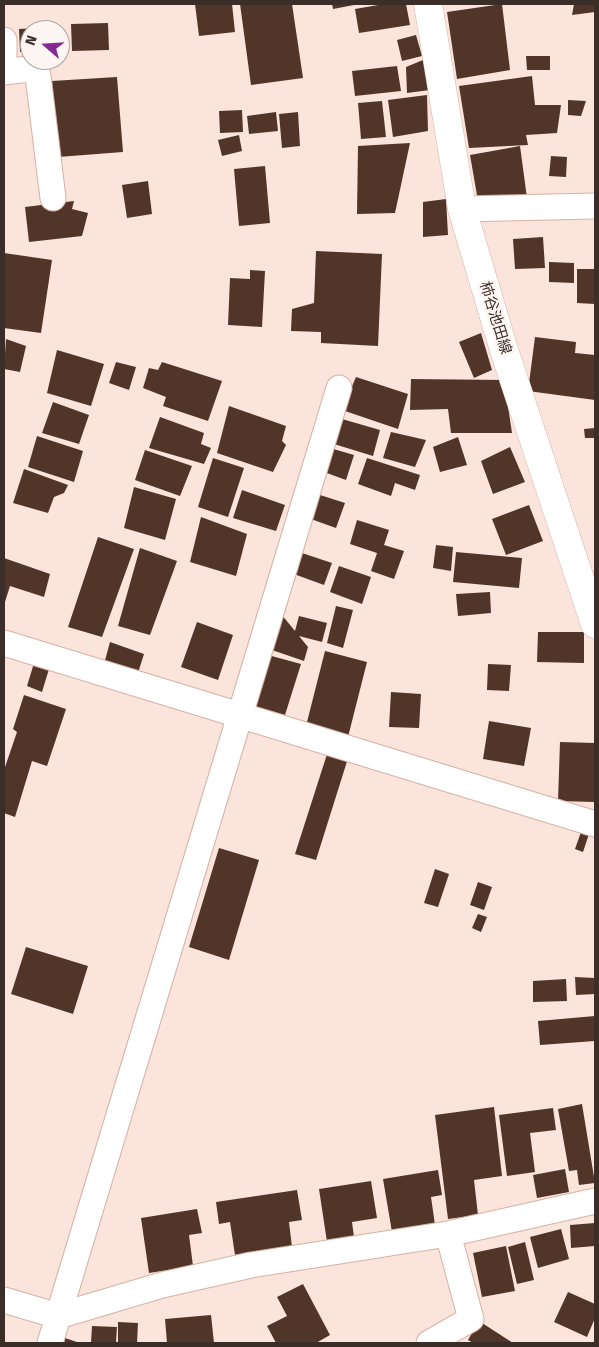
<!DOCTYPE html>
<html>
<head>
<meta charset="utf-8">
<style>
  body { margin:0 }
  #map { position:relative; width:599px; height:1347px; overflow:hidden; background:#fbe4db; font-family:"Fira Sans",sans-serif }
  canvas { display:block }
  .frame { position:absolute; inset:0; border:5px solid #3b2d27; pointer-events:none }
  .north { position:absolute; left:20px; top:20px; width:50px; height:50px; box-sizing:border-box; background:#fcf5f2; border:1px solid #afa5a1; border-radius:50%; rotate:289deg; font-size:14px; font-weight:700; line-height:20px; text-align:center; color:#3b2d27 }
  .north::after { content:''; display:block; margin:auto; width:18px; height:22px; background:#872993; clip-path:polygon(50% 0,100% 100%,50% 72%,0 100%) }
</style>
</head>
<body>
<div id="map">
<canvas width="599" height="1347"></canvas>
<div class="frame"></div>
<div class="north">N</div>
</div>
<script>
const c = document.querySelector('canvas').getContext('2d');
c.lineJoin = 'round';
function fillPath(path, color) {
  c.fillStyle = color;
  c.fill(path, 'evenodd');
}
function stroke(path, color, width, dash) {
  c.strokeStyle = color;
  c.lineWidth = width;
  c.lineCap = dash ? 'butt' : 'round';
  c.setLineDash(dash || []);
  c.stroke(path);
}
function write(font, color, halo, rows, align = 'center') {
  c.font = font + ' "Fira Sans","Noto Sans JP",sans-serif';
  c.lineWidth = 5;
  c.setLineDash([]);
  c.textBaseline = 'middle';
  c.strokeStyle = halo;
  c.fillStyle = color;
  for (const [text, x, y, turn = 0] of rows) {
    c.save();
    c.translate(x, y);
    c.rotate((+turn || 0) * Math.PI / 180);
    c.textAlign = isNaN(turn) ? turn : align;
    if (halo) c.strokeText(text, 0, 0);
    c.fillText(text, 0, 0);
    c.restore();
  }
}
fillPath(new Path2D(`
  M195 4H232L235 32 199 36Z
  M240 4H292L303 78 251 85Z
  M332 4H354V5L333 9Z
  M384 4H406L410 25 359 33 355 9Z
  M502 4 510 70 457 79 447 12Z
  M574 4H595V12L572 15Z
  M108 23 109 50 72 51 71 24Z
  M51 27V30H30V51L20 52 19 29Z
  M416 35 422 56 402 61 397 40Z
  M526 56H550V70H527Z
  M423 60 430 90 407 93 406 67Z
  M397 66 401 91 355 96 352 71Z
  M532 76 535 105H561L557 133 526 135 528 145 469 148 459 86Z
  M117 77 123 152 58 157 52 81Z
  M427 95 428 131 393 137 388 100Z
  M568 100 586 101 581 116 568 115Z
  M382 101 386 137 361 139 358 103Z
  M242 110 243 132 220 133 219 111Z
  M276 112 278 131 249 134 247 116Z
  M298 112 300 146 282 148 279 114Z
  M239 135 242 151 222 156 218 140Z
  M410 143 395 213 357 214 358 146Z
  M520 146 527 198 478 201 470 155Z
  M551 156 567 157 566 177 549 176Z
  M265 166 270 223 239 226 234 169Z
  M148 181 152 214 127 218 122 185Z
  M446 199 448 235 423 237V202Z
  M74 201 72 209 88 213 82 236 29 242 25 207Z
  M543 237 545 268 515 269 513 239Z
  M316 251 382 254 378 346 321 343V332L291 331 292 309 314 303Z
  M4 253 52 260 41 333 4 328Z
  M549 262 574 263V283L549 282Z
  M577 269H595V304L577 303Z
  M250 270 265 271 262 327 228 325 230 278 250 279Z
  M481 333 492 370 474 378 459 342Z
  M535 337 576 342 575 353 595 355V400L528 391Z
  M6 339 26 346 20 372 4 369Z
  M57 350 104 364 91 406 47 393Z
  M116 362 136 367 129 390 109 383Z
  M162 362 222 381 208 421 163 406 166 397 143 388 149 368 158 370Z
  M356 377 408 394 398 429 342 410Z
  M411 379 504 380 512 433H451L448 409 410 410Z
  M53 402 89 415 79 444 42 433Z
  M229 406 286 426 282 441 286 445 273 472 217 453Z
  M160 417 204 433 201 444 211 448 204 464 149 448Z
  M342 419 380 430 373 456 334 444Z
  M595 428V438H585L584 429Z
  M391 432 426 440 415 467 383 458Z
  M37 436 83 451 74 482 28 467Z
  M458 437 467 465 440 472 433 447Z
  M510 447 525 482 493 494 481 461Z
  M330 448 354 455 346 480 324 472Z
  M145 450 192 466 180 496 135 480Z
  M213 458 244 468 228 517 198 507Z
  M367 458 420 475 415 490 395 483 391 496 358 484Z
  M24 469 68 485 64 493 54 497 48 513 13 503Z
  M134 487 176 499 165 540 124 528Z
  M242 490 285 505 276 531 233 518Z
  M317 494 345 503 336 528 308 518Z
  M529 505 543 541 506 555 492 519Z
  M201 517 247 534 236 576 190 562Z
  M357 520 389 530 384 545 404 551 394 579 371 571 377 553 350 544Z
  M98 537 134 549 102 637 68 627Z
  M436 545 453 547 451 571 433 568Z
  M140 548 177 561 150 635 118 626Z
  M299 552 332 563 324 585 291 573Z
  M456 552 522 558 519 588 453 582Z
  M4 558 50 574 44 597 10 586 4 605Z
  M339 566 371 577 362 604 330 592Z
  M490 592 491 613 458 616 456 594Z
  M336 606 353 610 343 648 327 643Z
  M281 614 295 631 299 616 327 623 322 642 299 636 308 647 304 661 269 649Z
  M197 622 233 635 218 680 181 667Z
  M538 632H584V663L537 662Z
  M110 642 144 654 138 673 104 664Z
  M325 651 367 662 348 737 306 726Z
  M268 655 301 664 285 715 253 706Z
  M34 663 49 669 42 692 27 686Z
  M488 664 511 665 509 691 487 690Z
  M391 692 421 694 419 728 389 727Z
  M24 695 66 709 47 766 32 761 15 817 4 813V770L17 732 13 729Z
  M489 721 531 728 524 766 483 759Z
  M560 742 595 743V802L558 801Z
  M329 748 349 755 316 860 295 854Z
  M581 832 589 834 583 852 575 849Z
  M219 848 259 860 229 960 189 947Z
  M435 869 449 874 438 907 424 903Z
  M478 882 492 887 484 910 470 905Z
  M478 914 487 917 481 932 472 928Z
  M26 947 88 966 73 1014 11 994Z
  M575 977 595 978V994L576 995Z
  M566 979 567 1001 533 1002V981Z
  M595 1016V1041L540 1045 538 1021Z
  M582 1104 595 1183 579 1185 577 1170 569 1171 558 1109Z
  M494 1107 502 1176 474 1180 478 1215 448 1219 435 1115Z
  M553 1108 556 1130 530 1133 535 1172 507 1176 499 1115Z
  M565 1169 569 1192 537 1198 533 1175Z
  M438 1170 442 1195 431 1197 435 1225 392 1232 383 1179Z
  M371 1181 377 1218 352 1222 354 1237 327 1242 319 1189Z
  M297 1190 302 1220 289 1222 292 1247 235 1255 230 1222 219 1224 216 1202Z
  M197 1209 202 1233 189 1235 193 1266 149 1273 141 1218Z
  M595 1223V1246L571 1248 570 1225Z
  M561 1229 569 1259 538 1268 530 1237Z
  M525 1242 534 1280 517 1284 508 1247Z
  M506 1246 515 1291 482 1297 473 1253Z
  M303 1284 330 1335 316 1343H276L267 1326 287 1316 277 1297Z
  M568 1292 595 1304V1318L587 1337 554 1322Z
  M211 1315 214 1343H167L165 1319Z
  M479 1321 513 1343H473L468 1340Z
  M118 1322 138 1323 137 1343H118Z
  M92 1326 117 1327 116 1343H91Z
  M65 1338 80 1343H64Z`), '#523529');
const street = new Path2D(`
  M4 40V58
  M4 72 37 68 53 198
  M462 209 595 206
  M4 643 595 824
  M4 1300 58 1316 162 1285 251 1265 448 1234 595 1201
  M50 1343 339 388
  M429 1343 471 1319 448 1234`);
const secondary = new Path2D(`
  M428 4 462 209 504 350 595 624`);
stroke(street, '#d6b2a4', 27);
stroke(secondary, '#d6b2a4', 29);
stroke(street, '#fff', 25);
stroke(secondary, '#fff', 28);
write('15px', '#3b2d27', '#fcf5f2', [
  ["柿谷池田線",495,318,73]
]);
</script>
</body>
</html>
